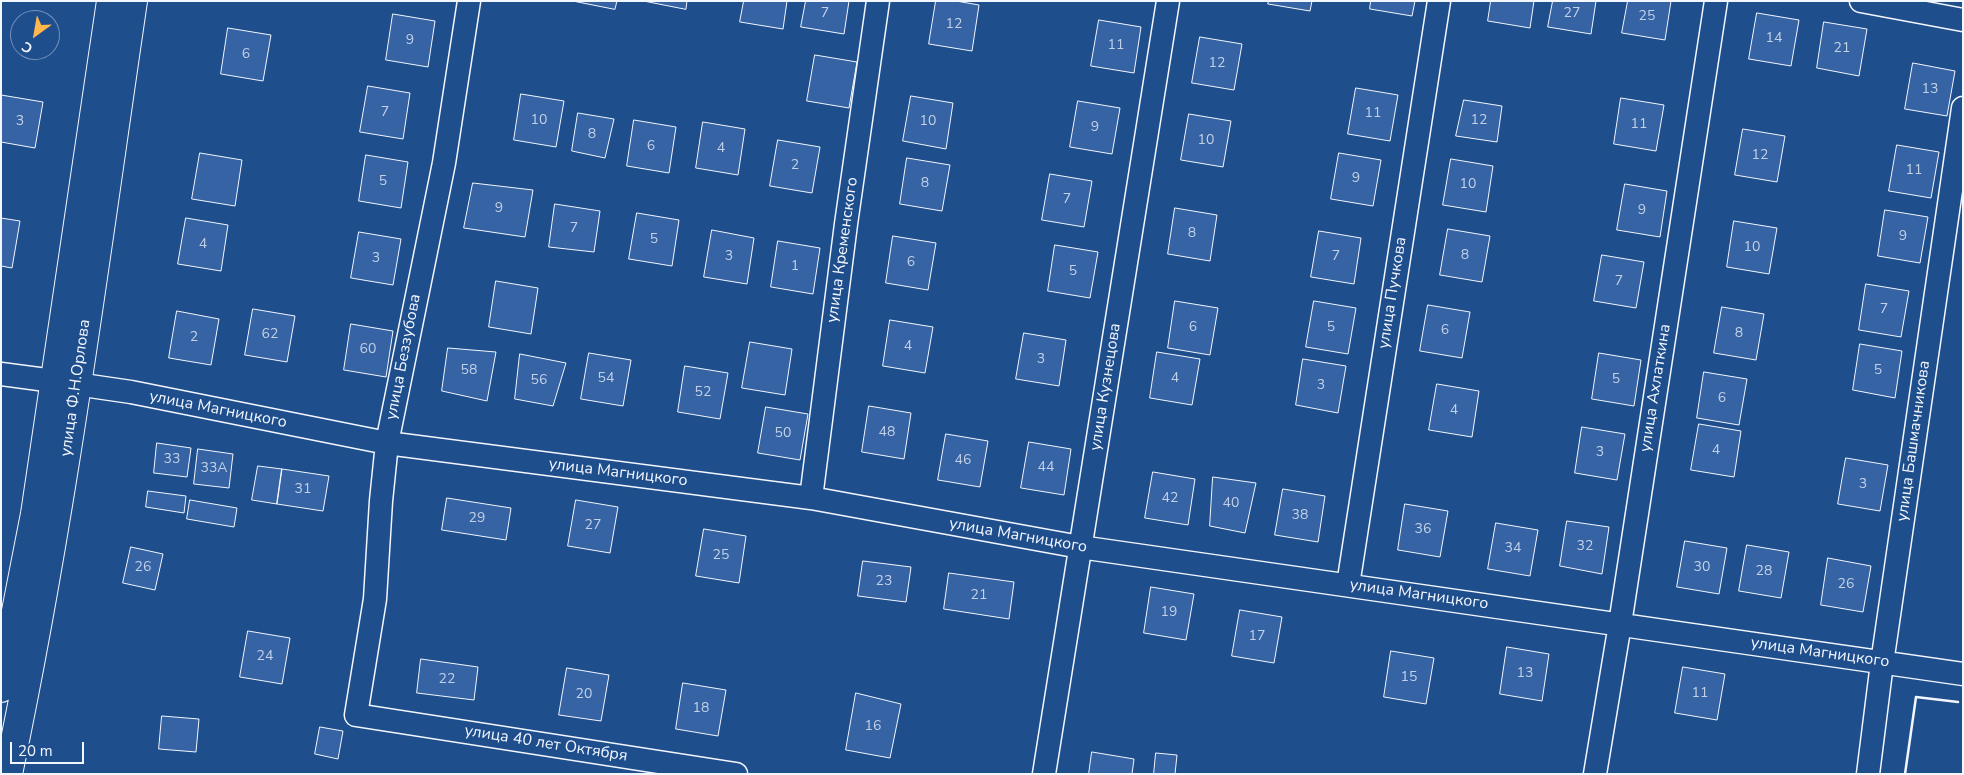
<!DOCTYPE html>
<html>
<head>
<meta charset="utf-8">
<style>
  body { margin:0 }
  #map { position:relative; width:1964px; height:775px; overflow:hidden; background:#1f4e8c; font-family:"Nunito Sans",sans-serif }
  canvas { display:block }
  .frame { position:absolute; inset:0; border:2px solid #f2f6ff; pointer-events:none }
  .north { position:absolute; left:10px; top:10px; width:50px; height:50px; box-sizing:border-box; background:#1f4e8c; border:1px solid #7391ba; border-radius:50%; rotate:212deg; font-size:14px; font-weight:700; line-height:20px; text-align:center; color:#f2f6ff }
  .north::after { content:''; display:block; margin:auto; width:18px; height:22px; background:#ffb74d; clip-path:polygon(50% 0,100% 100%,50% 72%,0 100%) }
  .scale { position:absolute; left:10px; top:742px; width:74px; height:22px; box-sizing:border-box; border:2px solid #f2f6ff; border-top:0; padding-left:6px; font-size:15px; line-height:18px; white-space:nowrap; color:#f2f6ff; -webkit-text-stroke:4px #1f4e8c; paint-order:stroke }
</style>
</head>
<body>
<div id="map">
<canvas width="1964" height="775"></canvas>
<div class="frame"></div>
<div class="north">С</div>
<div class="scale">20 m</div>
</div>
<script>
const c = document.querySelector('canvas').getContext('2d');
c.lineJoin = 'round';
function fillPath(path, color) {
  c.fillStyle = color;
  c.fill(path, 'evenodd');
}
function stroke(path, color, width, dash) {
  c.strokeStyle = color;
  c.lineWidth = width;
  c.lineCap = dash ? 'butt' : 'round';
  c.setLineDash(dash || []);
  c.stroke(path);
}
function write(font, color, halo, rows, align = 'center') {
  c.font = font + ' "Nunito Sans",sans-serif';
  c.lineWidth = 4;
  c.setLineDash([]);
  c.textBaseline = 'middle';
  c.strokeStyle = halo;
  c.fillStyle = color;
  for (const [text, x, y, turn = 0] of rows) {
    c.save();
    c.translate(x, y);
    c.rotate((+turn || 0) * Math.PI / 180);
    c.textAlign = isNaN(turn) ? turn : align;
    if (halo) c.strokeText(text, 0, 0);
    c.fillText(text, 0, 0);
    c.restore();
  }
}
const building = new Path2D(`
  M573 1H617L615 9Z
  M644 1H687L686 9Z
  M744 1H787L783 29 740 22Z
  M806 1H849L844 34 801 27Z
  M936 1H956L979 5 972 51 929 44Z
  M1269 1H1312L1310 11 1268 4Z
  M1371 1H1415L1412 16 1370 9Z
  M1491 1H1534L1530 28 1488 21Z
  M1553 1H1596L1591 34 1548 27Z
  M1628 1H1671L1665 40 1622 33Z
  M1757 13 1799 20 1791 66 1749 59Z
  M393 14 435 21 428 67 386 60Z
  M1099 20 1141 27 1134 73 1091 66Z
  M1824 22 1867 29 1859 76 1817 68Z
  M228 28 271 35 263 81 221 74Z
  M1200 37 1242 44 1234 90 1192 83Z
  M815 55 857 62 849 108 807 101Z
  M1913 63 1955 71 1947 116 1905 109Z
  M368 86 410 93 403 139 360 132Z
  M1356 88 1398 95 1390 141 1348 134Z
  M521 94 564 101 556 147 514 140Z
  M1 95 43 102 35 148 1 142Z
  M911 96 953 103 946 149 903 141Z
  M1621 98 1664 105 1656 151 1614 144Z
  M1464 100 1502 106 1497 142 1456 136Z
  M1078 101 1120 108 1112 154 1070 147Z
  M578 113 614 119 605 158 572 151Z
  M1189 114 1231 121 1223 167 1181 160Z
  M634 120 676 127 669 173 627 166Z
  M703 122 745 129 738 175 696 168Z
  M1743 129 1785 136 1777 182 1735 175Z
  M778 140 820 147 812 193 770 186Z
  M1897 145 1939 152 1931 198 1889 191Z
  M200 153 242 160 235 206 192 199Z
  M1339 153 1381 160 1373 206 1331 199Z
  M366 155 408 162 401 208 359 201Z
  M907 158 950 165 942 211 900 204Z
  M1451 159 1493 166 1486 212 1443 205Z
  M1050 174 1092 181 1084 227 1042 220Z
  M473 183 533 190 525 237 464 228Z
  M1625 184 1667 191 1660 237 1617 230Z
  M555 204 600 211 594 252 549 247Z
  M1175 208 1217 215 1210 261 1168 254Z
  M1885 210 1928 217 1920 263 1878 256Z
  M637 213 679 220 672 266 629 259Z
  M1 218 20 221 12 268 1 266Z
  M186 218 228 225 221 271 178 264Z
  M1734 221 1777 228 1769 274 1727 267Z
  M1448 229 1490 236 1482 282 1440 275Z
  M712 230 754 238 747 284 704 277Z
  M1319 231 1361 238 1354 284 1311 277Z
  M359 232 401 239 393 285 351 278Z
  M893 236 936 243 928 290 886 283Z
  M778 241 820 248 813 294 771 287Z
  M1055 245 1098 252 1090 298 1048 291Z
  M1602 255 1644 262 1636 308 1594 301Z
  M496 281 538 288 531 334 489 327Z
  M1866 284 1909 291 1901 337 1859 330Z
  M1175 301 1218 308 1210 355 1168 348Z
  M1314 301 1356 308 1348 354 1306 347Z
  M1428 305 1470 312 1462 358 1420 351Z
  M1722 307 1764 314 1756 360 1714 353Z
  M253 309 295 316 287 362 245 355Z
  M177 311 219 319 211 365 169 358Z
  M890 320 933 327 925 373 883 366Z
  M351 324 393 331 386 377 344 370Z
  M1024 333 1066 340 1059 386 1016 379Z
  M750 342 792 349 785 395 742 388Z
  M1860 344 1902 351 1895 398 1853 390Z
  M448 348 496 352 487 401 442 391Z
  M1157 352 1200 359 1192 405 1150 398Z
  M589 353 631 360 623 406 581 399Z
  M1599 353 1641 360 1634 406 1592 399Z
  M520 354 566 363 553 406 515 399Z
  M1303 359 1346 366 1338 413 1296 405Z
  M685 366 728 373 720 419 678 412Z
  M1704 372 1747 379 1739 425 1697 418Z
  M1437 384 1479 391 1472 437 1429 430Z
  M869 406 911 413 904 459 862 452Z
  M766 407 808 414 800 460 758 453Z
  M1699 424 1741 431 1734 477 1691 470Z
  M1582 427 1625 434 1617 480 1575 473Z
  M946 434 988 441 980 487 938 480Z
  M1029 442 1071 449 1064 495 1021 488Z
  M157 443 191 448 187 477 154 473Z
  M198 449 233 454 229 488 194 484Z
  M1846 458 1888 465 1880 511 1838 504Z
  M258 466 282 469 277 504 252 500Z
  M282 469 329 476 323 511 277 504Z
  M1153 472 1195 479 1188 525 1145 518Z
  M1213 477 1256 483 1245 533 1210 526Z
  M1283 489 1325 496 1318 542 1275 535Z
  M148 491 186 496 184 513 146 507Z
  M447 498 511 508 506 540 442 530Z
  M190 500 237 508 234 527 187 519Z
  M576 500 618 507 610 553 568 546Z
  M1405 504 1448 511 1440 557 1398 550Z
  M1567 521 1609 527 1602 574 1560 566Z
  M1496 523 1538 530 1530 576 1488 569Z
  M704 529 746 536 739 583 696 576Z
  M1685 541 1727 548 1719 594 1677 587Z
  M1747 545 1789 552 1781 598 1739 591Z
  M131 547 163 554 155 590 123 583Z
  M1828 558 1871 566 1863 612 1821 605Z
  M863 561 911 567 906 602 858 596Z
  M949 573 1014 582 1009 619 944 609Z
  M1151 587 1194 594 1186 640 1144 633Z
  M1240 610 1282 617 1274 663 1232 656Z
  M248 631 290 638 282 684 240 677Z
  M1507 647 1549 654 1542 701 1500 694Z
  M1391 651 1434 658 1426 704 1384 697Z
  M421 659 478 667 474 700 417 693Z
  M1683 667 1725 674 1717 720 1675 713Z
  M567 668 609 675 601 721 559 715Z
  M683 683 726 690 718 736 676 729Z
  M856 693 901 704 890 758 846 750Z
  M162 716 199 719 196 752 159 749Z
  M320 727 343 731 338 759 315 754Z
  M1092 752 1134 759 1132 774H1089Z
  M1156 753 1177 755 1175 774H1154Z`);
fillPath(building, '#3563a3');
stroke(building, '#f2f6ff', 1);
const street = new Path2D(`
  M469 1 444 163 387 443 381 501 375 599 356 715 736 774
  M1861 1 1963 20
  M1 374 54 381
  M76 384 131 392 387 443 811 498 1080 547 1963 674
  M811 498 846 224 878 1
  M1348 585 1439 1
  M1044 774 1168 1
  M1595 774 1620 624 1716 1
  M1868 774 1882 663 1963 108`);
const secondary = new Path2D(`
  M1 688 35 514 111 1
  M8 774C62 518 95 259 133 1`);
stroke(street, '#f2f6ff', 25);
stroke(secondary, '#f2f6ff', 30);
stroke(street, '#1f4e8c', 22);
stroke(secondary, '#1f4e8c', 28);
stroke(new Path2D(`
  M1905 774 1916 697 1958 702`), '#f2f6ff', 2.5);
write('14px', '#c3d1e8', null, [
  ["7",825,14],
  ["27",1572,14],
  ["25",1647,17],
  ["12",954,25],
  ["14",1774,39],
  ["9",410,41],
  ["11",1116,46],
  ["21",1842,49],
  ["6",246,55],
  ["12",1217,64],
  ["13",1930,90],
  ["7",385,113],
  ["11",1373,114],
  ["10",539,121],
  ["12",1479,121],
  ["3",20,122],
  ["10",928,122],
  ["11",1639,125],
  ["9",1095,128],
  ["8",592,135],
  ["10",1206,141],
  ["6",651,147],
  ["4",721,149],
  ["12",1760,156],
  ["2",795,166],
  ["11",1914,171],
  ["9",1356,179],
  ["5",383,182],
  ["8",925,184],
  ["10",1468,185],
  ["7",1067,200],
  ["9",499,209],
  ["9",1642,211],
  ["7",574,229],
  ["8",1192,234],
  ["9",1903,237],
  ["5",654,240],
  ["4",203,245],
  ["10",1752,248],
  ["8",1465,256],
  ["3",729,257],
  ["7",1336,257],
  ["3",376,259],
  ["6",911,263],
  ["1",795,267],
  ["5",1073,272],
  ["7",1619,282],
  ["7",1884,310],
  ["6",1193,328],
  ["5",1331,328],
  ["6",1445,331],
  ["8",1739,334],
  ["62",270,335],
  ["2",194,338],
  ["4",908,347],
  ["60",368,350],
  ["3",1041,360],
  ["58",469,371],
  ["5",1878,371],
  ["54",606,379],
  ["4",1175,379],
  ["5",1616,380],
  ["56",539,381],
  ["3",1321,386],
  ["52",703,393],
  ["6",1722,399],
  ["4",1454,411],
  ["48",887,433],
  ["50",783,434],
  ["4",1716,451],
  ["3",1600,453],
  ["33",172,460],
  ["46",963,461],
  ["44",1046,468],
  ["33А",214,469],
  ["3",1863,485],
  ["31",303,490],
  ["42",1170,499],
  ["40",1231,504],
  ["38",1300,516],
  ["29",477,519],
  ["27",593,526],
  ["36",1423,530],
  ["32",1585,547],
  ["34",1513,549],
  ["25",721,556],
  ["26",143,568],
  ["30",1702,568],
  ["28",1764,572],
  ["23",884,582],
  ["26",1846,585],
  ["21",979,596],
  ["19",1169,613],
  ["17",1257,637],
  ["24",265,657],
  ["13",1525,674],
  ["15",1409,678],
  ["22",447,680],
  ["11",1700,694],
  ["20",584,695],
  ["18",701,709],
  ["16",873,727]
]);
write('16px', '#f2f6ff', '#1f4e8c', [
  ["улица Кременского",843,250,-82],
  ["улица Пучкова",1393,293,-81],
  ["улица Беззубова",404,357,-79],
  ["улица Кузнецова",1106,387,-81],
  ["улица Ф.Н.Орлова",76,388,-82],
  ["улица Ахлаткина",1656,388,-81],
  ["улица Магницкого",218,410,11],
  ["улица Башмачникова",1914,441,-82],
  ["улица Магницкого",618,473,7],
  ["улица Магницкого",1018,536,10],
  ["улица Магницкого",1419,595,8],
  ["улица Магницкого",1820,653,8],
  ["улица 40 лет Октября",546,744,9]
]);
</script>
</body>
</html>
